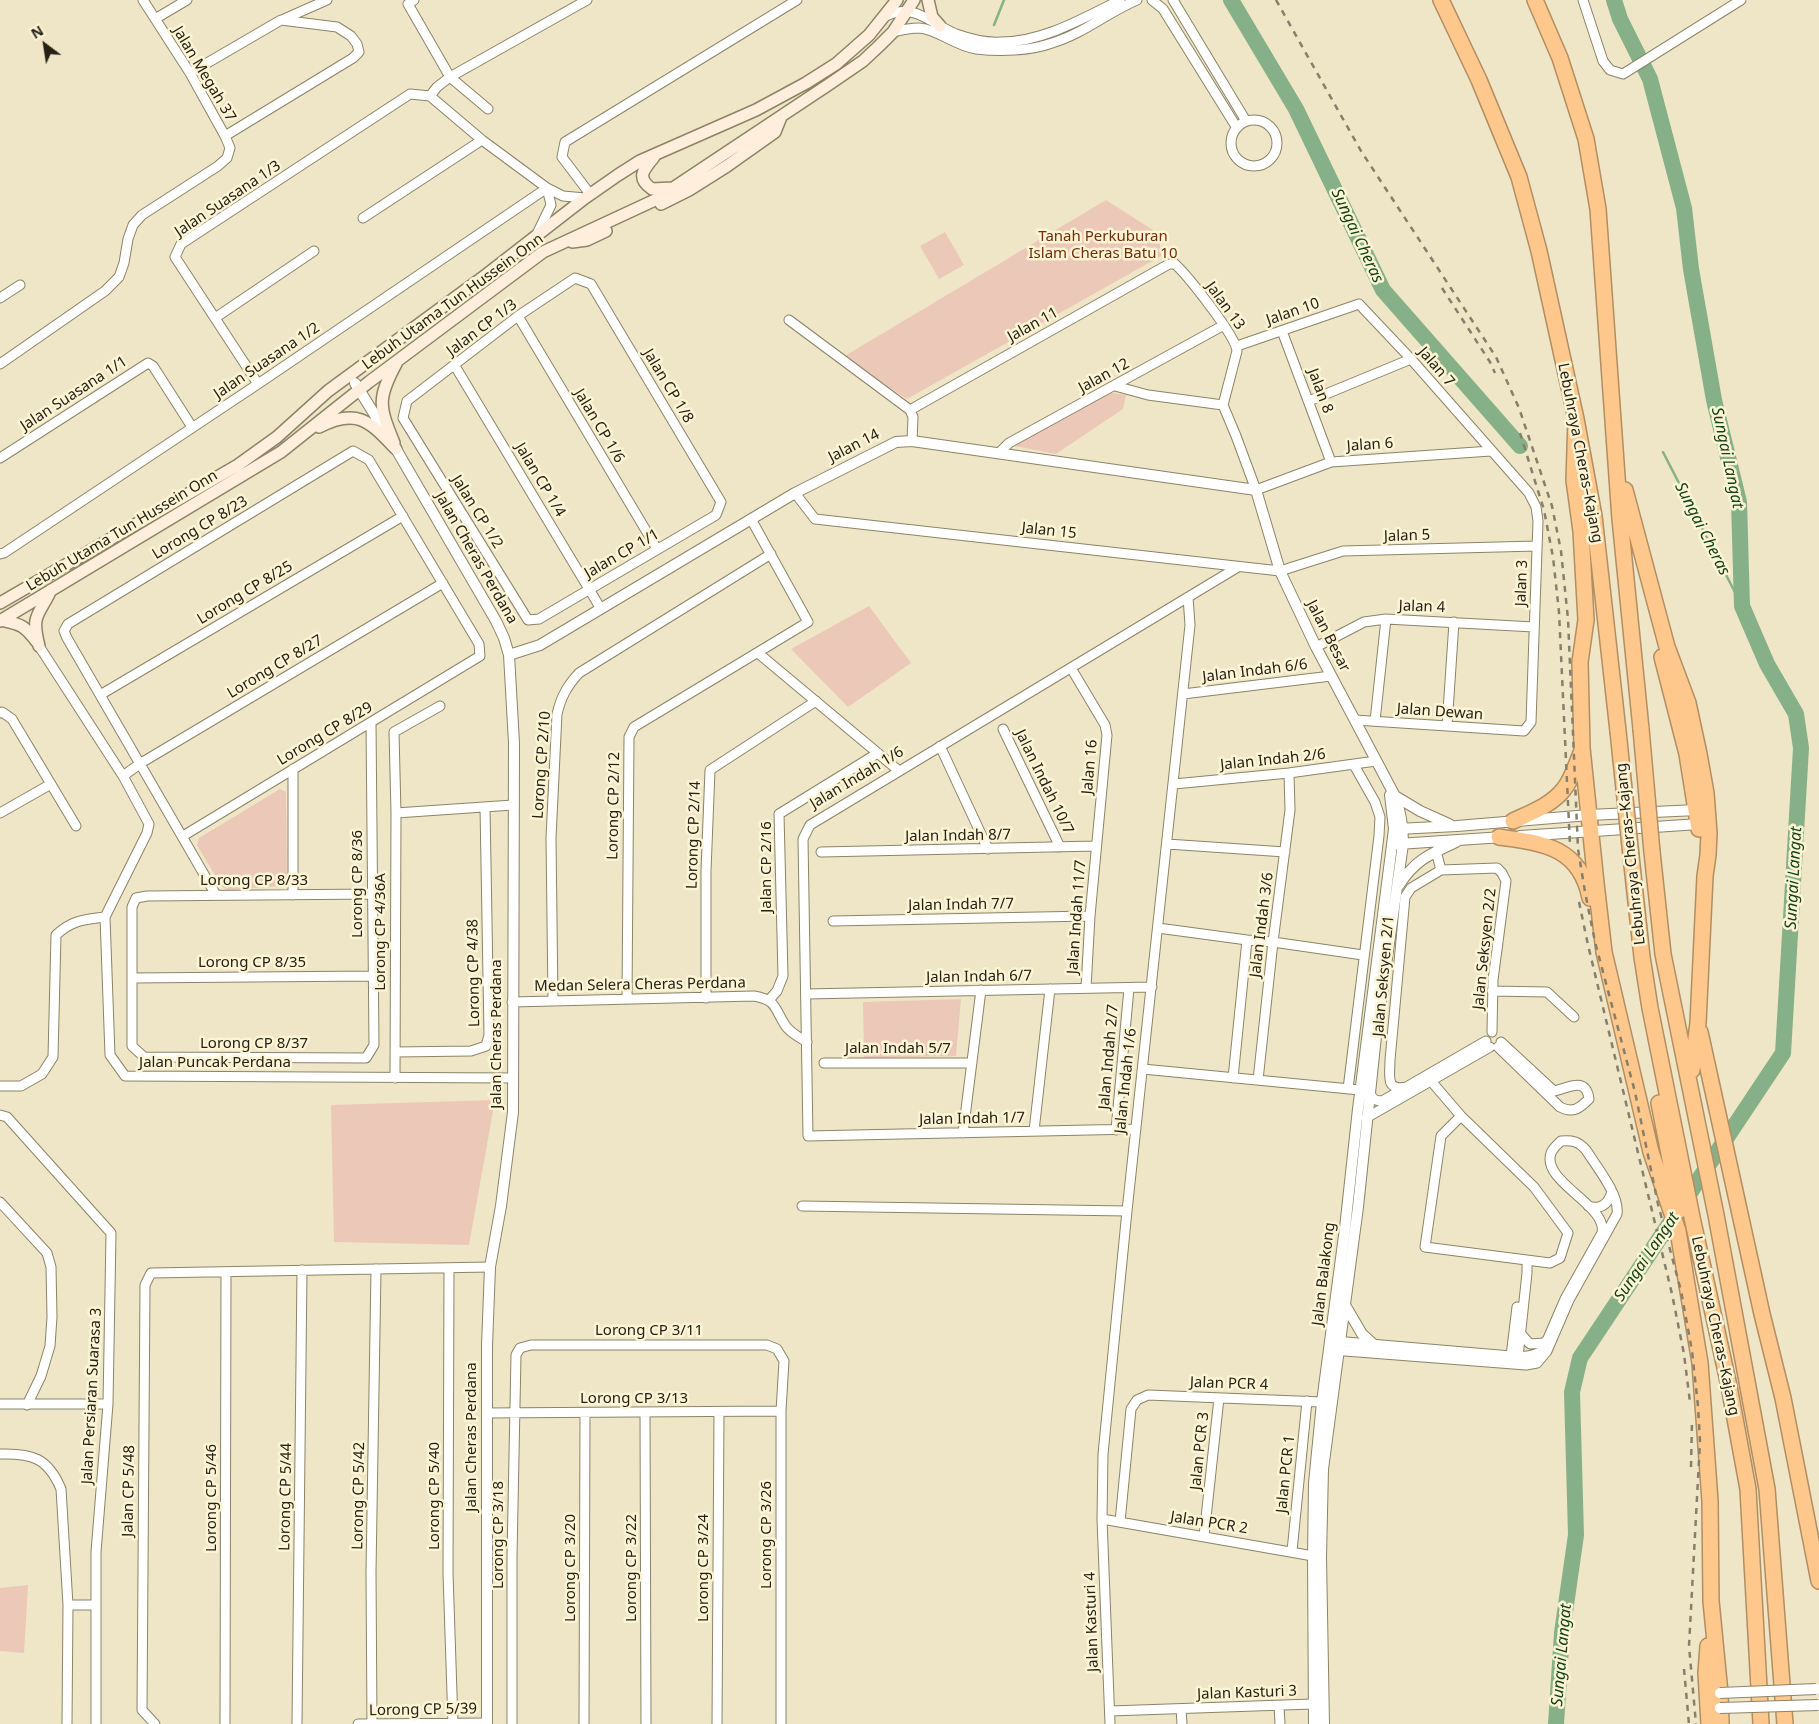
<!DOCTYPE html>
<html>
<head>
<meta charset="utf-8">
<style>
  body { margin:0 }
  #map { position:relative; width:1819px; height:1724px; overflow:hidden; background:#efe6c7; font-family:"Noto Sans",sans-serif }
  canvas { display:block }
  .north { position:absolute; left:20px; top:20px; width:50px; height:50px; -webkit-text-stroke:4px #fcf4d4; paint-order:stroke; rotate:329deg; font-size:14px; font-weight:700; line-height:20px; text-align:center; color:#252116 }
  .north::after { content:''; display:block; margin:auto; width:18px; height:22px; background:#252116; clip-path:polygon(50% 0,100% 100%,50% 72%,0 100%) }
</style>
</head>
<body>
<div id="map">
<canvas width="1819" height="1724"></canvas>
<div class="north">N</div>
</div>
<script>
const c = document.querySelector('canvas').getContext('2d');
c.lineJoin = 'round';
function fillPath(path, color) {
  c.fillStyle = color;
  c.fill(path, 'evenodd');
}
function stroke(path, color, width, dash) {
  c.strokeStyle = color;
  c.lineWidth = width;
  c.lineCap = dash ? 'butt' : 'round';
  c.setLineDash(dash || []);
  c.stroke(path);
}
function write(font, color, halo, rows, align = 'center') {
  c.font = font + ' "Noto Sans",sans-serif';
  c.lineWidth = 5;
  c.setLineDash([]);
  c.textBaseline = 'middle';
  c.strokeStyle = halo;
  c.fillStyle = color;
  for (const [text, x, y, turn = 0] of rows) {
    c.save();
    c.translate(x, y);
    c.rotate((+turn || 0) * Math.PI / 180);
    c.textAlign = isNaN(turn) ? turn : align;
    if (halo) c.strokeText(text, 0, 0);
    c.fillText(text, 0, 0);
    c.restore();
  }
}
fillPath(new Path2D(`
  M1106 200 1159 234 1161 256 907 399 843 357Z
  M945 232 964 265 939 279 920 246Z
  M1107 392 1126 395 1123 409 1056 454 1014 446Z
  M869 606 911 663 848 707 791 649Z
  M280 789 286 792 287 879 280 886 228 890 222 887 197 845 199 838Z
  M961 999 956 1056 864 1058 863 1002Z
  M495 1100 469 1245 334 1242 331 1105Z
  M28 1585 24 1653 0 1651V1588Z`), '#ecc8b9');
stroke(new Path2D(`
  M994 25 1004 0
  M1663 452 1742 606`), '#86b188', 2.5);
stroke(new Path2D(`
  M1231 0 1296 109 1383 290 1520 446
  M1556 1724 1562 1633 1576 1535 1572 1392 1580 1358 1783 1053 1801 748 1796 714 1767 664 1742 606 1739 502 1714 400 1691 269 1684 208 1650 79 1620 19 1614 0`), '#86b188', 16);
const minor = new Path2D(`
  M414 0 408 4 450 77 488 109
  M1152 0 1163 9 1237 128
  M1173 0 1246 121
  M1583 0 1603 61 1610 70 1623 74 1741 0
  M886 16C915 2 931 24 956 34 970 39 987 43 1001 42 1043 42 1084 18 1120 0
  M155 19 187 0
  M284 19 327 0
  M893 32C901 30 911 28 919 28 937 29 955 46 976 49 1000 52 1030 51 1052 43 1083 34 1108 12 1137 0
  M190 73 281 20 337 27 351 36 357 44 359 52 353 58 225 136
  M430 96 482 140 547 188 563 196 585 198
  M430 96 437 87 450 77 587 0
  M1231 143a23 23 0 1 1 46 0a23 23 0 1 1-46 0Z
  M590 194 562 157 565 142 797 0
  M363 218 482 140
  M537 234 551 205 547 188
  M575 278 591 284 721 502 716 515 539 619 528 620 403 418 407 401 518 316Z
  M0 298 20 285
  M518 316 657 549
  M215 318 314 251
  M789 320 910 410 913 417 912 441
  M1282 331 1331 462
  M1237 346 1359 304 1411 359 1529 493 1536 507 1538 521 1531 722 1524 731 1355 720
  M0 364 105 291 119 277 124 263 128 239 133 225 142 215 218 166 227 158 230 148 225 136 190 73 143 0
  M455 366 601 609
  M258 384 175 257 181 244 410 94 430 96
  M1115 386 1148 395 1223 405
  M1309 401 1411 359
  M910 410 1169 264H1175C1187 275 1236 336 1237 351L1223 405 1236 436 1256 490 1331 462 1491 451
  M999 453 1009 443 1224 325
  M0 458 148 363 153 366 192 427
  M795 493 815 519 1280 571 1343 551 1537 546
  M0 554 4 553 258 384 547 188
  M39 646 123 776 149 824 147 833 105 917 110 1055 125 1076 512 1078
  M1316 647 1364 622 1386 619 1534 627
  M758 653 898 770
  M1071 668 1105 725 1107 735 1090 916 1086 988
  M1183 694 1331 676
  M100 695 403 516
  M0 713 2 712 12 719 76 826
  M1375 721 1386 619
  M371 723 374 1045 366 1058 144 1057 132 1046V907L136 898 147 896 372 894
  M1447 726 1454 622
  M1003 729 1060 847
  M940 746 988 849
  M123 776 141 763 443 583
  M1174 784 1289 773 1376 761
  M0 813 51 784
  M396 813 513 805
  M183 836 480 656 479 644 369 460 353 451 68 624 64 631 67 638 216 895
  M1167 844 1285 852
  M1436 851 1441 870
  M821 852 1096 846
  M293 895V769
  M833 921 1090 916
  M1158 928 1247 940 1273 942 1363 955
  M132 978 372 976
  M1492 991 1547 992 1574 1017
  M806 994 1152 987
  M706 998V871L710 770 816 701
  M627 999 629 737 634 727 808 622 751 519
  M769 1000 777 991 783 976 779 814 878 753
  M553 1001 551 838 557 714C561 697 567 686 579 673L771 554
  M512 1002 754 996C777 1000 774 1008 785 1025 790 1033 799 1037 807 1042
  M1498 1047 1560 1107C1573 1114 1580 1108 1589 1099 1586 1076 1568 1088 1554 1091L1501 1042
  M395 1052 471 1051 486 1046 489 1035 485 807
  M824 1063H972
  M1143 1069 1360 1090
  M395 1078 396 813 394 732 440 706
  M1233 1078 1247 940
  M1258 1080 1273 942 1290 810 1289 773
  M1431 1081 1461 1116 1534 1187 1568 1233 1560 1258 1550 1263 1425 1247 1441 1136 1461 1116
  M0 1086H21L42 1074 53 1057 56 935C72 920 83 920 105 917
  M1407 1087C1385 1091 1390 1077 1390 1060L1405 897 1411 888 1441 870 1497 868 1502 873 1506 881 1493 980 1492 1032
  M1348 1089 1379 836 1380 817 1375 802 1354 765
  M1370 1092C1372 1100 1377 1102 1384 1100L1486 1041
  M0 1115 7 1117 111 1233 108 1404 96 1552V1724
  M1366 1118 1490 1047
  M1136 1129 808 1136 803 839 810 825 1238 567
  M1116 1130 1129 988
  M1034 1131 1050 989
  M963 1133 981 990
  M0 1202 47 1253 51 1267 52 1317 50 1346 41 1376 27 1405
  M802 1206 1127 1211
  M1588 1206C1601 1210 1608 1204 1612 1192
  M449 1268 448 1573 453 1724
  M1520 1333 1530 1344 1544 1343 1547 1340
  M1332 1350 1526 1365 1537 1363 1547 1351 1569 1300 1617 1214C1620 1195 1596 1166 1586 1150 1578 1141 1572 1140 1561 1141 1558 1144 1553 1148 1551 1153 1541 1182 1608 1205 1602 1233L1565 1299 1543 1350C1533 1357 1523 1357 1511 1356L1335 1341
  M1511 1356 1517 1307
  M1515 1359 1518 1357 1527 1273V1260
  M0 1404H108
  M645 1412 646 1724
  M487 1413 781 1411
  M0 1454C32 1453 48 1458 61 1489L68 1605 67 1724
  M1102 1519 1313 1556
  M1120 1522 1131 1409 1137 1400 1148 1395 1322 1402
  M1204 1536 1219 1398
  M1292 1551 1307 1401
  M68 1605H96
  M1279 1706 1280 1724
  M1181 1709 1182 1724
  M1110 1711 1313 1704
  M155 1724 142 1710 145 1285 151 1273 490 1267
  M225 1724 226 1272
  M297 1724 302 1270
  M358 1724 487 1723
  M372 1724 371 1572 376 1269
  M512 1724V1557L516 1355 520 1348 531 1345H767L777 1349 784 1361 781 1411V1724
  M584 1724 585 1413
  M717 1724 719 1412
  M1110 1724 1102 1519 1103 1454 1127 1211 1190 625 1188 597`);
const tertiary = new Path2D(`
  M355 383 396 449 496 621 504 638 509 655 514 743 513 1112 501 1206 490 1267 487 1346V1724
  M509 655 540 645 795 493 896 442 912 441 1256 490 1280 571 1316 647 1395 796C1401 812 1403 826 1403 844L1376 1036 1358 1207 1323 1469 1321 1557 1324 1724
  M1395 796 1420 811 1449 824
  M1397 829 1457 826 1589 815 1697 810
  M1520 836 1699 824
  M1398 844 1503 837
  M1399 885C1415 860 1430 854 1456 842
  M1345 1305 1362 1334 1373 1344
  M1314 1724 1313 1556 1314 1483 1322 1402 1345 1228 1358 1109 1392 845 1394 829 1390 795`);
const secondary = new Path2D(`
  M928 0 932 17 940 26
  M654 157C643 170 636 178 652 189L672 188
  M661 204 689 190 727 166 775 132 781 117
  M572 242 587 240 606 231
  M319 427C358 407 370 422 396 449
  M394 443C379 406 377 399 396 364
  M0 603 238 465 277 437 328 391 482 278 585 198 618 175 640 161 756 110 806 83 836 64 869 35 897 0
  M1 620C21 624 25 626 37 642
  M0 621 281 452 369 382 543 252 655 200 831 83 863 61 880 45 893 32 914 0
  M39 646C31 614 38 617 51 590`);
const motorway = new Path2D(`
  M1441 0 1479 80 1519 177 1539 251 1576 419 1594 516 1618 731
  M1535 0 1560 58 1586 139 1598 209 1620 519 1641 729
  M1576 419 1574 480 1581 531 1586 620 1580 662 1582 748 1596 883 1604 952 1651 1152 1678 1231 1700 1363 1710 1501 1711 1601 1720 1693 1721 1724
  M1625 490 1667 647 1688 703 1699 754 1706 793 1709 833 1708 855 1705 876 1698 1023 1692 1070
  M1662 657 1687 754 1699 829
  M1513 821C1530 813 1552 805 1564 789 1572 779 1576 765 1581 753
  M1499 837C1543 843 1580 847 1590 898
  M1652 852 1663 954 1716 1215 1767 1489 1785 1724
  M1631 856 1642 957 1650 1008 1693 1222 1729 1386 1748 1489 1761 1724
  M1700 1032 1762 1314 1783 1398 1819 1581
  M1659 1103 1680 1210
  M1708 1646 1706 1673 1709 1724`);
stroke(minor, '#8c8467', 11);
stroke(tertiary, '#8c8467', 12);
stroke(secondary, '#8c8467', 14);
stroke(motorway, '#b28e63', 18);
stroke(minor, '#fff', 9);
stroke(tertiary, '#fff', 10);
stroke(secondary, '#ffeedc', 11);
stroke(motorway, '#fec88c', 15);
stroke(new Path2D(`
  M1276 0 1361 151 1496 357 1519 408 1552 506 1561 551 1568 619 1578 849 1585 892 1595 942 1635 1092 1658 1204 1681 1291 1692 1351 1698 1406 1700 1442 1689 1646 1696 1724
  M1442 288 1490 362 1495 373
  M1520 433 1544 510 1553 557 1559 612 1570 845
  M1579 902 1588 945 1672 1294 1684 1354 1690 1402
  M1691 1467 1692 1422
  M1684 1669 1689 1724`), '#867f6b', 2.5, [6, 6]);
const tertiaryBridge = new Path2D(`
  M1720 1693 1816 1689
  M1720 1708 1818 1705`);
const motorwayBridge = new Path2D(`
  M1641 729 1652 852
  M1618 731 1631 856`);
stroke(tertiaryBridge, '#8c8467', 12, []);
stroke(motorwayBridge, '#b28e63', 18, []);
stroke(tertiaryBridge, '#fff', 10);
stroke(motorwayBridge, '#fec88c', 15);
write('15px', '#252116', '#fcf4d4', [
  ["Jalan Megah 37",204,74,59],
  ["Jalan Suasana 1/3",228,199,-34],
  ["Lebuh Utama Tun Hussein Onn",453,302,-36],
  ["Jalan 13",1225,306,54],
  ["Jalan 10",1293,312,-19],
  ["Jalan 11",1033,325,-29],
  ["Jalan CP 1/3",482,328,-37],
  ["Jalan Suasana 1/2",267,361,-34],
  ["Jalan 7",1436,367,49],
  ["Jalan 12",1104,376,-29],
  ["Jalan CP 1/8",668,386,59],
  ["Jalan 8",1320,391,69],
  ["Jalan Suasana 1/1",74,394,-33],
  ["Jalan CP 1/6",599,426,59],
  ["Jalan 6",1370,445,-4],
  ["Jalan 14",854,446,-27],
  ["Lebuhraya Cheras–Kajang",1580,453,79],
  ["Jalan CP 1/4",540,480,59],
  ["Jalan CP 1/2",477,512,58],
  ["Lorong CP 8/23",200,528,-31],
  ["Lebuh Utama Tun Hussein Onn",122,531,-31],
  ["Jalan 15",1049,531,6],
  ["Jalan 5",1407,536,-2],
  ["Jalan CP 1/1",622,554,-30],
  ["Jalan Cheras Perdana",476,558,60],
  ["Jalan 3",1522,583,-88],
  ["Lorong CP 8/25",245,593,-31],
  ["Jalan 4",1422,607,2],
  ["Jalan Besar",1328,636,63],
  ["Lorong CP 8/27",275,667,-31],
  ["Jalan Indah 6/6",1255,671,-7],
  ["Jalan Dewan",1440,712,4],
  ["Lorong CP 8/29",325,734,-31],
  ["Jalan Indah 2/6",1273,760,-6],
  ["Lorong CP 2/10",542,765,-86],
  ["Jalan 16",1090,767,-85],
  ["Jalan Indah 1/6",857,778,-31],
  ["Jalan Indah 10/7",1044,782,64],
  ["Lorong CP 2/12",614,806,-89],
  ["Lorong CP 2/14",694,835,-88],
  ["Jalan Indah 8/7",958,836,-1],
  ["Lebuhraya Cheras–Kajang",1631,854,-96],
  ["Jalan CP 2/16",767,867,-90],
  ["Lorong CP 8/33",254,881],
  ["Lorong CP 8/36",358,884,-90],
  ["Jalan Indah 7/7",961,905,-1],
  ["Jalan Indah 11/7",1077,917,-86],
  ["Jalan Indah 3/6",1262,925,-83],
  ["Lorong CP 4/36A",381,932,-90],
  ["Jalan Seksyen 2/2",1485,949,-84],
  ["Lorong CP 8/35",252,963],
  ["Lorong CP 4/38",474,973,-91],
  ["Jalan Seksyen 2/1",1384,976,-85],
  ["Jalan Indah 6/7",979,977,-1],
  ["Medan Selera Cheras Perdana",640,985,-1],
  ["Jalan Cheras Perdana",497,1034,-90],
  ["Lorong CP 8/37",254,1044],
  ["Jalan Indah 5/7",898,1049],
  ["Jalan Indah 2/7",1109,1057,-85],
  ["Jalan Puncak Perdana",215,1063],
  ["Jalan Indah 1/6",1126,1081,-84],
  ["Jalan Indah 1/7",972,1119,-1],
  ["Jalan Balakong",1324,1274,-83],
  ["Lebuhraya Cheras–Kajang",1715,1326,78],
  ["Lorong CP 3/11",649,1331],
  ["Jalan PCR 4",1229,1384,2],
  ["Jalan Persiaran Suarasa 3",92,1396,-87],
  ["Lorong CP 3/13",634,1399],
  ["Jalan Cheras Perdana",472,1437,-90],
  ["Jalan PCR 3",1200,1451,-84],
  ["Jalan PCR 1",1286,1474,-84],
  ["Jalan CP 5/48",129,1491,-89],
  ["Lorong CP 5/42",359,1496,-89],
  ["Lorong CP 5/40",435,1496,-90],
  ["Lorong CP 5/44",286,1497,-89],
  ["Lorong CP 5/46",212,1498,-90],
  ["Jalan PCR 2",1209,1523,9],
  ["Lorong CP 3/18",499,1535,-90],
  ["Lorong CP 3/26",767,1535,-90],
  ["Lorong CP 3/20",571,1568,-90],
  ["Lorong CP 3/22",632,1568,-90],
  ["Lorong CP 3/24",704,1568,-90],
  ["Jalan Kasturi 4",1092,1622,-92],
  ["Jalan Kasturi 3",1247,1693,-2],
  ["Lorong CP 5/39",423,1710,-1]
]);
write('15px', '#722d0b', '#fcf4d4', [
  ["Tanah Perkuburan",1103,237],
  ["Islam Cheras Batu 10",1103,254]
]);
write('italic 16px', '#124119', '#fcf4d4', [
  ["Sungai Cheras",1357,236,65],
  ["Sungai Langat",1727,458,78],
  ["Sungai Cheras",1702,529,63],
  ["Sungai Langat",1794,878,-87],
  ["Sungai Langat",1647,1257,-56],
  ["Sungai Langat",1562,1655,-85]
]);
</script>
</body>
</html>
